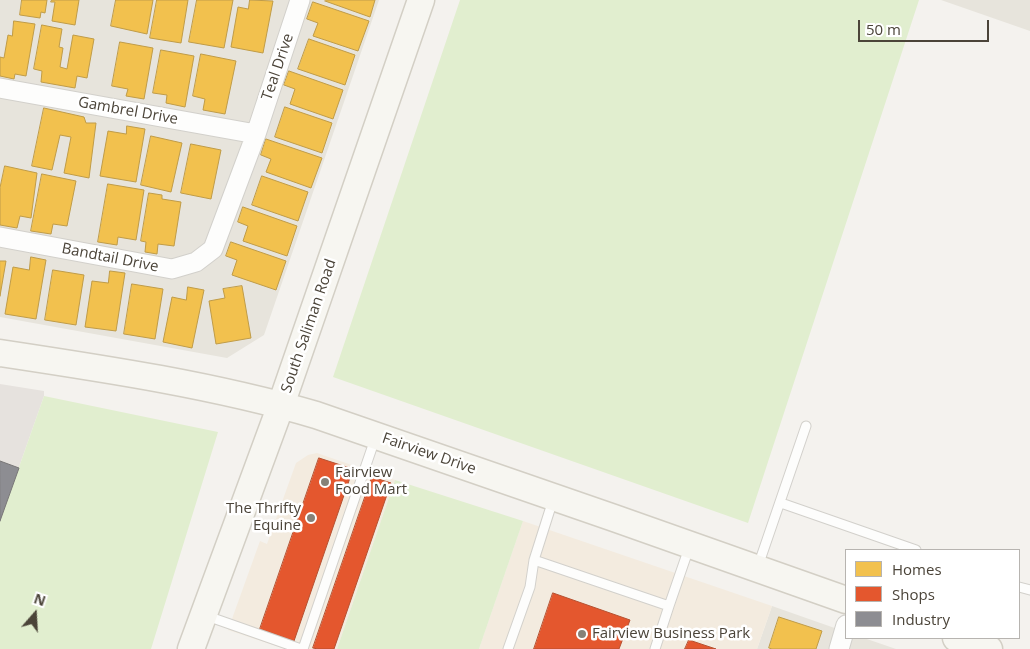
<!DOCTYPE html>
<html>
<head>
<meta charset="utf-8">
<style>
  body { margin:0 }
  #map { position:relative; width:1030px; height:649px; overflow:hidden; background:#f4f2ee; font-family:"Open Sans",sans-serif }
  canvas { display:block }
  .legend { position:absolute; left:845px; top:549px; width:175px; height:90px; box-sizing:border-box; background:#fff; border:1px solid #b7b4b0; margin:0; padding:6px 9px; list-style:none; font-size:15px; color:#4b4439 }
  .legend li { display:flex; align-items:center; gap:10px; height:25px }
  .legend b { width:25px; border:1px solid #b7b4b0 }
  .north { position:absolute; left:10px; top:589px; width:50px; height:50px; -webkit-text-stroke:4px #fff; paint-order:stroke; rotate:19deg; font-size:14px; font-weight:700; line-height:20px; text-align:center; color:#4b4439 }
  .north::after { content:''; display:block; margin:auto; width:18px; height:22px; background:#4b4439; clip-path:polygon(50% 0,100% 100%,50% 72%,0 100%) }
  .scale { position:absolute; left:858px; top:20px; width:131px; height:22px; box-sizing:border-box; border:2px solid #4b4439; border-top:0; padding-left:6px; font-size:15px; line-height:18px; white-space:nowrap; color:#4b4439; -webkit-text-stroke:4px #fff; paint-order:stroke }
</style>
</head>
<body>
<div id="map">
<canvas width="1030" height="649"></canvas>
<ul class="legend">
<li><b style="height:14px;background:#f2c14e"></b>Homes</li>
<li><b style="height:14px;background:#e4572e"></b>Shops</li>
<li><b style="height:14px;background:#8d8d92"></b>Industry</li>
</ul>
<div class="north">N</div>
<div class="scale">50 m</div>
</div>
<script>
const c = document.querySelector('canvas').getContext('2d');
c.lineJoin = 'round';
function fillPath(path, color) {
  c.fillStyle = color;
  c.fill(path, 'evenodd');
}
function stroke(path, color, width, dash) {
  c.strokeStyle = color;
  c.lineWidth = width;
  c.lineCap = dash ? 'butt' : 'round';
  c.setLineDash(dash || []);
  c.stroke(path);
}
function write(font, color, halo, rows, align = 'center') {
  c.font = font + ' "Open Sans",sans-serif';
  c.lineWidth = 5;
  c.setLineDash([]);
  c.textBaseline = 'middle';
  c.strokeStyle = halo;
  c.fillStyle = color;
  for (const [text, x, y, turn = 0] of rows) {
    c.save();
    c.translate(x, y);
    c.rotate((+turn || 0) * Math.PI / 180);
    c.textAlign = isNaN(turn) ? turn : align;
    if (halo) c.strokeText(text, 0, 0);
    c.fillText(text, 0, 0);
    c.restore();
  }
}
fillPath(new Path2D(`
  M0 0H379L264 335 227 358 0 317Z
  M941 0H1030V31Z
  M772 606 846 632V638H864L896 649H757Z`), '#e7e4dc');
fillPath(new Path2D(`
  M317 453 395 480 337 649H285L228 630 260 541 267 544 296 463 308 455Z
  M523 521 772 606 757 649H479Z`), '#f3ebdf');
fillPath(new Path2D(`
  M0 384 44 391V396L0 521Z`), '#e6e2de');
fillPath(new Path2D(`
  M460 0H919L748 523 333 377Z
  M44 396 218 432 151 649H0V521Z
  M395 480 523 521 479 649H337Z`), '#e1eecf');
const homes = new Path2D(`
  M22 0H47L45 13 41 12 40 18 20 15Z
  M52 0H79L75 25 52 21 55 2H51Z
  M116 0H153L147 34 111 26Z
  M157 0H188L181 43 150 38Z
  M197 0H233L224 48 189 42Z
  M250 0 273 1 263 53 231 47 238 7 248 9Z
  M326 0H375L370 17 325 1Z
  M313 2 369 21 358 51 313 36 318 23 307 19Z
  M14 21 35 24 26 76 15 74 14 79 0 76V57L4 58 8 35 12 36Z
  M42 25 62 29 59 47 63 48 60 67 67 69 73 35 94 39 87 78 77 76 75 88 41 82 42 71 34 69Z
  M309 39 355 55 345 85 298 69Z
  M120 42 153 48 144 99 126 96 128 89 112 86Z
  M161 50 194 56 185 107 166 103 167 95 153 93Z
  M201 54 236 61 225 114 203 110 205 99 193 96Z
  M289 71 343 90 333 119 290 104 295 89 284 85Z
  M285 107 332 123 322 153 275 137Z
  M44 108 84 117 86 123H96L89 178 64 173 71 137 60 135 52 170 32 166Z
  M127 126 145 129 136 182 100 176 108 131 126 134Z
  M151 136 182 143 171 192 141 185Z
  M266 139 322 158 311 188 266 172 271 159 261 155Z
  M191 144 221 150 211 199 181 193Z
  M5 166 37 173 31 218 20 216 17 228 0 225V188Z
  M42 174 76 181 67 226 53 224 51 234 31 231Z
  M262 176 308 192 298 221 252 205Z
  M108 184 144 190 136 240 118 237 117 245 98 242Z
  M149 193 162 195V199L181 202 174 246 158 244 157 254 145 252 146 242 141 241Z
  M243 207 297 226 287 256 243 241 248 226 238 222Z
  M231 242 286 261 276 290 232 275 237 260 226 256Z
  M31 257 46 260 36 319 5 314 13 267 29 270Z
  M0 261H6L0 296Z
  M53 270 84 275 76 325 45 320Z
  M110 271 125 273 116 331 85 327 92 281 108 283Z
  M132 284 163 289 155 339 124 334Z
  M242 286 251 338 216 344 209 301 225 298 223 289Z
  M188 287 204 290 192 348 163 342 172 297 186 300Z
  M779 617 822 631 816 649H772L769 648Z`);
fillPath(homes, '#f2c14e');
stroke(homes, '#c09c48', 1);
const shops = new Path2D(`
  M319 458 353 469 294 641 260 629Z
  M372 477 391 483 334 649H318L313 648Z
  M553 593 630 620 619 649H534Z
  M689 640 716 649H685Z`);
fillPath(shops, '#e4572e');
stroke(shops, '#b65131', 1);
const industry = new Path2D(`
  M0 461 19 468 0 521Z`);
fillPath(industry, '#8d8d92');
stroke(industry, '#797777', 1);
const lane = new Path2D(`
  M553 500 534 560 669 606 689 548
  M781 503 916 550
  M758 566 806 426
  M1019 587 1030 590
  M207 616 301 649
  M303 649 375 439
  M508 649 530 587 534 560
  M655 649 669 606`);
const street = new Path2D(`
  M0 88 256 134
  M0 237 172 269 196 262 213 249 256 134 300 0
  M839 649 846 625`);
const secondary = new Path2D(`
  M0 353C106 369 213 385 316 415L614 518 846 600
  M956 638 989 649
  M191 649 281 405 421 0`);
stroke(lane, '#d2d0cb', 11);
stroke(street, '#d2d0cb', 21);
stroke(secondary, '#d3cfc5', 29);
stroke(lane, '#fdfdfc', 9);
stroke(street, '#fdfdfc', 19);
stroke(secondary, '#f7f6f1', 26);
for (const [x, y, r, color] of [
  [325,482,5,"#868178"],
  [311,518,5,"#868178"],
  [582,634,5,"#868178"]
]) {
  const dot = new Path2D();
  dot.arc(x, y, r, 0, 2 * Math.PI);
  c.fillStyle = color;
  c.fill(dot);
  stroke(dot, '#fff', 2);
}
write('15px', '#4b4439', '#fff', [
  ["Teal Drive",278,67,-71],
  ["Gambrel Drive",128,111,10],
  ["Bandtail Drive",110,258,11],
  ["South Saliman Road",309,326,-71],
  ["Fairview Drive",429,454,19]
]);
write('15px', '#4b4439', '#fff', [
  ["Fairview",335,473],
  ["Food Mart",335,490],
  ["The Thrifty",301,509,"right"],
  ["Equine",301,526,"right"],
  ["Fairview Business Park",592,634]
], 'left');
</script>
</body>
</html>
